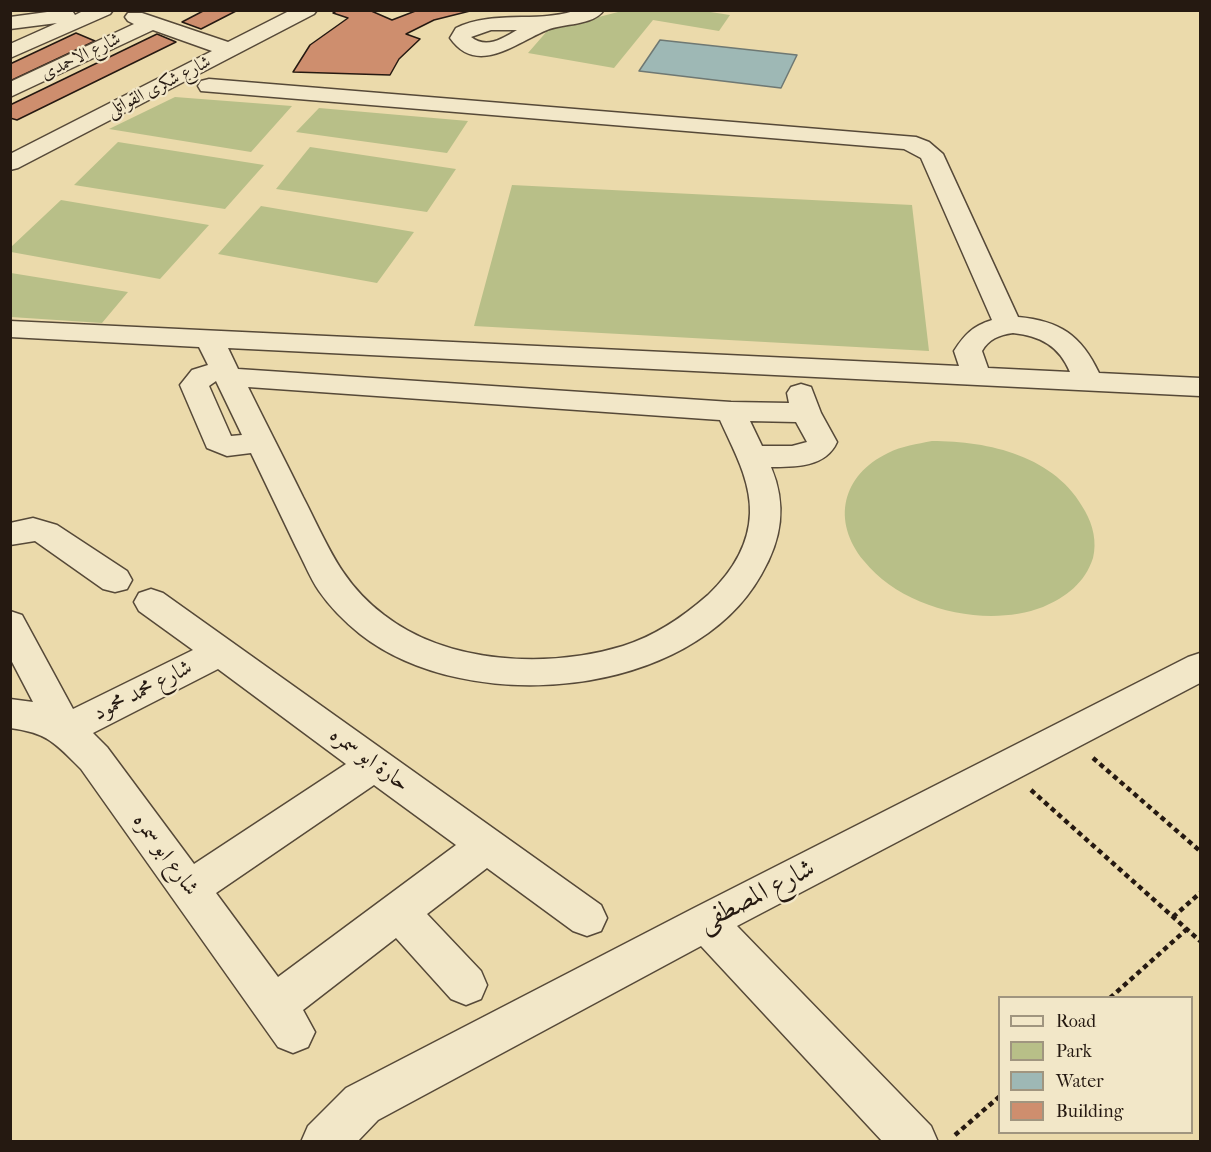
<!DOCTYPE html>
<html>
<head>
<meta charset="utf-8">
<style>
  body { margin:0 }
  #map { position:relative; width:1211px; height:1152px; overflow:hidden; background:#ebdaab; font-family:"IM FELL French Canon",serif }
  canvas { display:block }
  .frame { position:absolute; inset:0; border:12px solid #251911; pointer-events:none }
  .legend { position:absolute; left:998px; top:996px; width:195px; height:138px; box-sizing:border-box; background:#f2e7c8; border:2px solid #a0957f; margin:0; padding:8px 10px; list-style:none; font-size:18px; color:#251911 }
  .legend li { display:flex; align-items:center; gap:12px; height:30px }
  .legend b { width:30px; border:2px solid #a0957f }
</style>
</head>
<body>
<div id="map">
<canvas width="1211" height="1152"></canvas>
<div class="frame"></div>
<ul class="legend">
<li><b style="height:8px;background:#f2e7c8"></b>Road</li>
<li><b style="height:16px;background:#b8bf88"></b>Park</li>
<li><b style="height:16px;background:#9eb8b5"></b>Water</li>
<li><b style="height:16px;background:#ce8e6e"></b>Building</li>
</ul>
</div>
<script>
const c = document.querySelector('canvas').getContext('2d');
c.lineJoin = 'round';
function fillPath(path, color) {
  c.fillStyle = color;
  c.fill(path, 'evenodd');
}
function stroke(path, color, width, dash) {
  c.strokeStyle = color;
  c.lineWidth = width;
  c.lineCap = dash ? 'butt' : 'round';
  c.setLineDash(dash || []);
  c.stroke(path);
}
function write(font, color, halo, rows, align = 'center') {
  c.font = font + ' "IM FELL French Canon",Amiri,serif';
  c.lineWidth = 4.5;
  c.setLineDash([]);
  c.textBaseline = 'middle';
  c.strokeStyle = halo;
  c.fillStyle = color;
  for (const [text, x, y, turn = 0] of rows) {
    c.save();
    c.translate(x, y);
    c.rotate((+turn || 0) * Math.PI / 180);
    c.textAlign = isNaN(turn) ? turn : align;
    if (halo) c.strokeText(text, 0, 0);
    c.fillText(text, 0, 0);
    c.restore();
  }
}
fillPath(new Path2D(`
  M704 11 730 15 719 31 653 20 614 68 528 53 548 30 622 11Z
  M175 97 292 106 251 152 109 129Z
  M319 108 468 121 447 153 296 132Z
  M118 142 264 165 225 209 74 185Z
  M310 147 456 169 427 212 276 189Z
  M512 185 912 205 929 351 474 326Z
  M61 200 209 225 160 279 11 252V247Z
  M261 206 414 232 377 283 218 254Z
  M10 273H11L128 292 102 323 11 317Z
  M932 441C989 441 1056 456 1085 511 1093 525 1097 542 1093 558 1085 583 1066 597 1043 607 986 629 902 609 864 561 831 521 842 475 888 453 902 446 917 444 932 441Z`), '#b8bf88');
const water = new Path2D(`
  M660 40 797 55 781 88 639 71Z`);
fillPath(water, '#9eb8b5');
stroke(water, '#6e7873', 1.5);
const building = new Path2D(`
  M205 10H238L201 29 182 22Z
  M338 10H369L392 20 418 10H474L434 20 406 34 420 39 399 59 390 75 293 72 310 45 348 18 333 13Z
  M76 33 95 41 10 81V64Z
  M157 34 176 42 17 120 10 118V105Z`);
fillPath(building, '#ce8e6e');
stroke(building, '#251911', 1.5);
const minor = new Path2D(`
  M62 10 73 12 75 15 85 10H113L110 14 10 58V44L57 23 10 29V17Z
  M291 10H317L314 14 18 168 10 170V154L212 51 153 30 10 97V82L134 24 128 21 125 17 128 13H142L228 42Z
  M574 11 604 10C593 26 563 23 547 30 517 42 477 77 450 38L456 28C493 10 535 23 574 11ZM491 30H517C502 39 486 49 471 37Z
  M209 79 916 137 929 142 943 154 1018 317C1060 321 1081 335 1099 373L1200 378V396L228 348 238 369 731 402 789 403 787 393 791 387 801 384 811 387 821 413 837 442C826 467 796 467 771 467 787 505 782 539 761 575 691 699 467 718 360 634 345 622 330 607 319 591 310 578 304 562 296 547 281 516 266 484 251 453L227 456 207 448 180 385 192 370 208 365 199 347 10 337V321L959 366 954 351C965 334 973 326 992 320L921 158 904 149 201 91 198 86 201 81ZM1013 333C1041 336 1059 346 1070 372L988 368 982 351C989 339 999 335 1013 333ZM216 381 242 435 231 436 209 386ZM248 387 720 420C733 449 751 480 750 513 749 546 731 573 708 595 683 617 655 636 623 646 548 669 447 664 384 615 340 582 327 543 303 497 285 460 266 424 248 387ZM750 421 796 422 807 442 792 446H762Z
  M33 518 57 525 127 571 132 580 127 589 115 592 103 589 35 541 10 545V523Z
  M151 589 163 593 601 905 607 918 601 931 587 936 573 931 487 868 427 914 481 971 487 985 481 999 466 1005 451 999 396 938 303 1010 315 1032 308 1047 293 1053 278 1047 81 769C55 743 48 733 10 728V699L33 702 10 658V611L22 615 73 709 193 650 139 611 134 602 139 593ZM218 669 346 764 194 864 107 747 93 733ZM374 785 456 845 278 977 216 893Z
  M1200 653V683L737 926 931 1126 938 1142H883L701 946 378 1120 357 1142H301L308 1126 346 1088 692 909 1188 657Z`);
stroke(minor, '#564938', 3);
stroke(new Path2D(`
  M1093 758 1200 851
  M1031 790 1200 941
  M1173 917 1200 893
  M1110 998 1187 929
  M955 1135 1000 1096`), '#251911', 4.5, [5, 4]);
fillPath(minor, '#f2e7c8');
write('18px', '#251911', '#f2e7c8', [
  ["شارع الاحمدى",81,57,-26],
  ["شارع شكرى القواتلى",159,87,-27]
]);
write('22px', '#251911', '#f2e7c8', [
  ["شارع محمد محمود",143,691,-27],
  ["حارة ابو سمره",369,760,36],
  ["شارع ابو سمره",165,855,54]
]);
write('27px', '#251911', '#f2e7c8', [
  ["شارع المصطفى",757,896,-27]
]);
</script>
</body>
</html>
